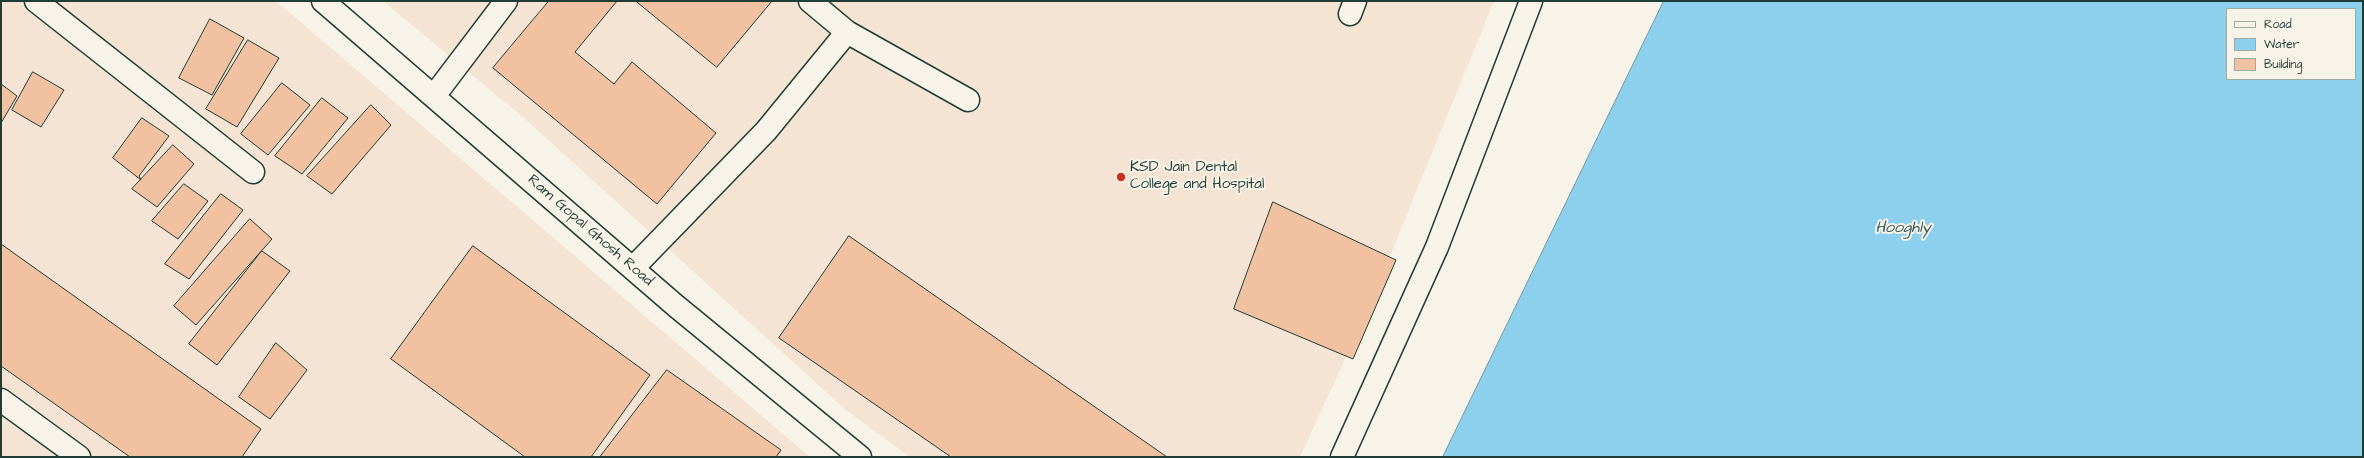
<!DOCTYPE html>
<html>
<head>
<meta charset="utf-8">
<style>
  body { margin:0 }
  #map { position:relative; width:2364px; height:458px; overflow:hidden; background:#f7f3e8; font-family:"Architects Daughter",sans-serif }
  canvas { display:block }
  .frame { position:absolute; inset:0; border:2px solid #1f3d34; pointer-events:none }
  .legend { position:absolute; left:2226px; top:8px; width:130px; height:72px; box-sizing:border-box; background:#f7f3e8; border:1px solid #a1aaa0; margin:0; padding:5px 7px; list-style:none; font-size:12px; color:#1f3d34 }
  .legend li { display:flex; align-items:center; gap:8px; height:20px }
  .legend b { width:20px; border:1px solid #a1aaa0 }
</style>
</head>
<body>
<div id="map">
<canvas width="2364" height="458"></canvas>
<div class="frame"></div>
<ul class="legend">
<li><b style="height:5px;background:#f7f3e8"></b>Road</li>
<li><b style="height:11px;background:#8dd0ee"></b>Water</li>
<li><b style="height:11px;background:#f1c1a1"></b>Building</li>
</ul>
</div>
<script>
const c = document.querySelector('canvas').getContext('2d');
c.lineJoin = 'round';
function fillPath(path, color) {
  c.fillStyle = color;
  c.fill(path, 'evenodd');
}
function stroke(path, color, width, dash) {
  c.strokeStyle = color;
  c.lineWidth = width;
  c.lineCap = dash ? 'butt' : 'round';
  c.setLineDash(dash || []);
  c.stroke(path);
}
function write(font, color, halo, rows, align = 'center') {
  c.font = font + ' "Architects Daughter",sans-serif';
  c.lineWidth = 4;
  c.setLineDash([]);
  c.textBaseline = 'middle';
  c.strokeStyle = halo;
  c.fillStyle = color;
  for (const [text, x, y, turn = 0] of rows) {
    c.save();
    c.translate(x, y);
    c.rotate((+turn || 0) * Math.PI / 180);
    c.textAlign = isNaN(turn) ? turn : align;
    if (halo) c.strokeText(text, 0, 0);
    c.fillText(text, 0, 0);
    c.restore();
  }
}
fillPath(new Path2D(`
  M1 1H276L810 457H1Z
  M383 1H1494L1369 307 1300 457H910L846 410 524 118Z`), '#f5e4d3');
const water = new Path2D(`
  M1664 1H2363V457H1443ZM2227 9H2355V79H2227Z`);
fillPath(water, '#8dd0ee');
stroke(water, '#6195a4', 1);
const building = new Path2D(`
  M549 1H617L575 52 614 84 632 62 716 133 657 204 493 68Z
  M636 1H772L717 67Z
  M210 19 244 38 212 95 179 78Z
  M248 40 279 58 237 127 206 109Z
  M33 72 64 90 41 127 12 110Z
  M282 83 310 105 268 155 241 134Z
  M1 84 17 96 1 123Z
  M322 98 348 118 302 174 275 156Z
  M371 105 391 125 332 194 307 176Z
  M142 118 169 136 139 176 141 180 113 158Z
  M173 145 194 164 157 207 132 189Z
  M184 184 208 201 178 239 152 221Z
  M221 194 243 210 189 279 165 264Z
  M1273 202 1396 260 1353 359 1234 309Z
  M250 219 272 239 196 325 174 306Z
  M849 236 1167 457H951L779 338Z
  M1 244 261 429 242 457H130L1 366Z
  M473 246 650 375 591 457H525L391 359Z
  M262 251 290 271 217 365 189 344Z
  M276 343 307 370 270 419 239 397Z
  M667 370 781 450 776 457H600Z`);
fillPath(building, '#f1c1a1');
stroke(building, '#1f3d34', 1);
const minor = new Path2D(`
  M36 1 253 172
  M323 1 676 306 860 457
  M810 1 847 32 968 100
  M1350 14 1355 1
  M434 96 506 1
  M633 268 766 131 847 32
  M1 400 79 457
  M1342 457 1437 247 1531 1`);
stroke(minor, '#1f3d34', 25);
stroke(minor, '#f7f3e8', 22);
for (const [x, y, r, color] of [
  [1121,177,5,"#c8321e"]
]) {
  const dot = new Path2D();
  dot.arc(x, y, r, 0, 2 * Math.PI);
  c.fillStyle = color;
  c.fill(dot);
  stroke(dot, '#f7f3e8', 1.5);
}
write('15px', '#1f3d34', '#f7f3e8', [
  ["KSD Jain Dental",1130,168],
  ["College and Hospital",1130,185]
], 'left');
write('15px', '#1f3d34', '#f7f3e8', [
  ["Ram Gopal Ghosh Road",590,231,41]
]);
write('italic 16px', '#355a59', '#f7f3e8', [
  ["Hooghly",1903,229]
]);
</script>
</body>
</html>
